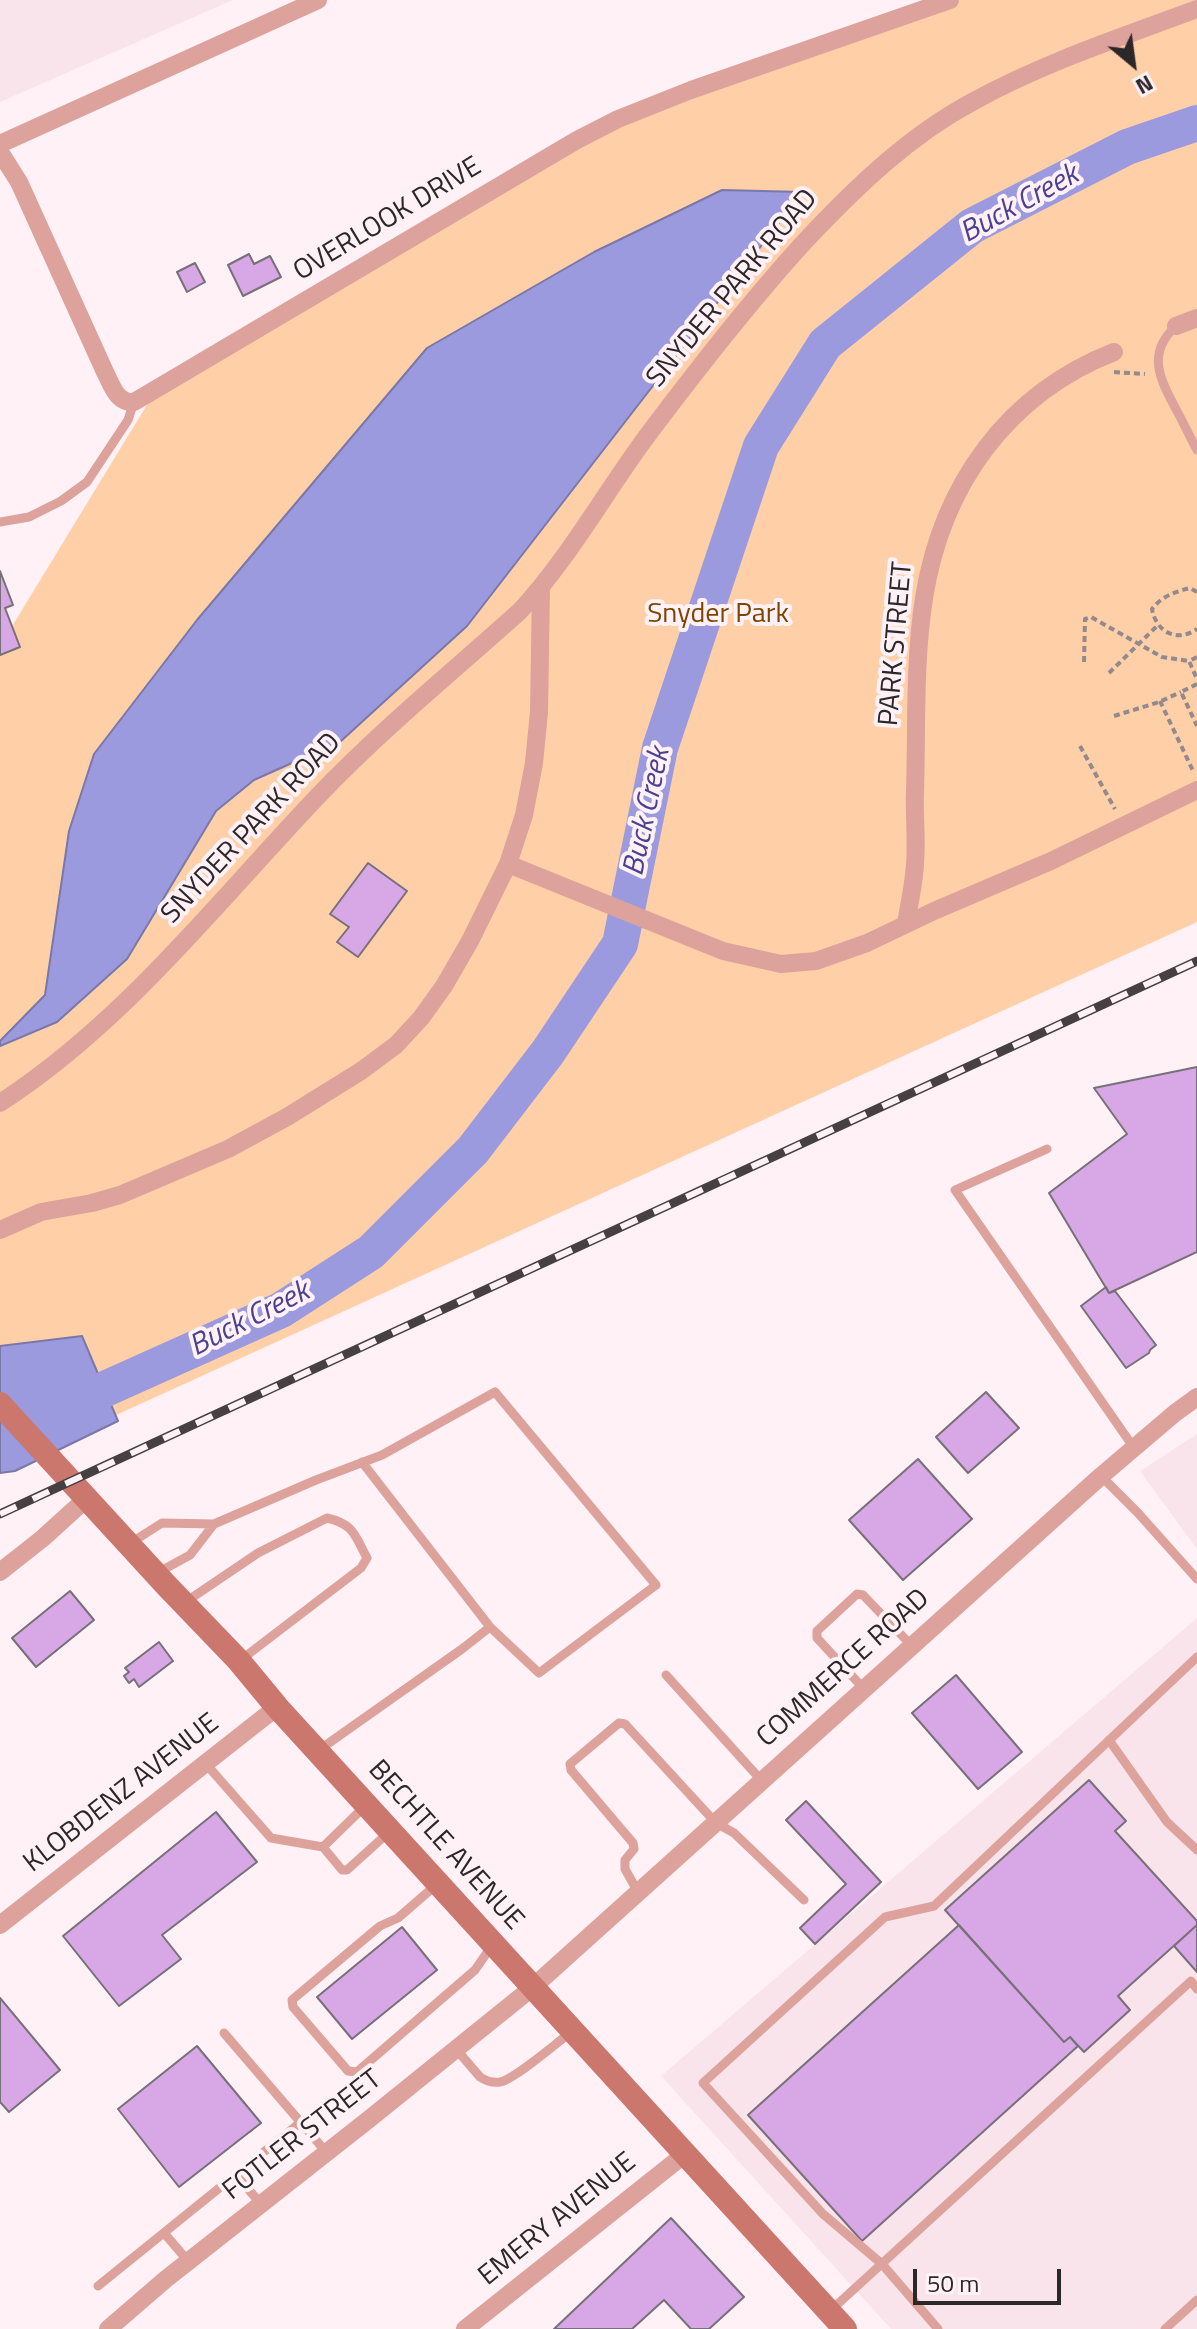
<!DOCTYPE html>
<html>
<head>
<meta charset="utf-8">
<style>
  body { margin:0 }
  #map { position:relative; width:1197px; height:2329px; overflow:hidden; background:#fff1f6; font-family:"Titillium Web",sans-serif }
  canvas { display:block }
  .north { position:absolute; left:1093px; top:24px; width:80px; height:80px; -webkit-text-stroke:6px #fff1f6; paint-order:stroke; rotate:151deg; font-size:22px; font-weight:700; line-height:32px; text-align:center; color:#2c2729 }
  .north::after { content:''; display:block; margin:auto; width:28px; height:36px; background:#2c2729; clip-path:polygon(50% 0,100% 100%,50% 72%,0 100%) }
  .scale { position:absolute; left:913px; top:2269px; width:148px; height:36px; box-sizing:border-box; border:4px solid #2c2729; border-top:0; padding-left:10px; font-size:24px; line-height:28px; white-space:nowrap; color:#2c2729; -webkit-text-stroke:6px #fff1f6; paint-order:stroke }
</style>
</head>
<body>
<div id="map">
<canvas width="1197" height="2329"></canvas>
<div class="north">N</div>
<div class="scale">50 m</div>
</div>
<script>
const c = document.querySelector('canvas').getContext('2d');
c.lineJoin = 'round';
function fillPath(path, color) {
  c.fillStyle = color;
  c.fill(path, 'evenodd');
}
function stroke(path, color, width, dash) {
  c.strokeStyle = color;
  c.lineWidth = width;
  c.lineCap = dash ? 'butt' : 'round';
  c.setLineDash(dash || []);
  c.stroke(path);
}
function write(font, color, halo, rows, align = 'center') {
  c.font = font + ' "Titillium Web",sans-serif';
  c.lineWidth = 8;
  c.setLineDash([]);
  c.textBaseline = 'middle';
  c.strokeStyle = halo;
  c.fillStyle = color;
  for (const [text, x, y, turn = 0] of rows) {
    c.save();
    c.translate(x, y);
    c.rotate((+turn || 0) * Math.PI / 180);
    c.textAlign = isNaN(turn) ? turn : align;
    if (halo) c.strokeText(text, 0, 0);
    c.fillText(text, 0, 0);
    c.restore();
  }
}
fillPath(new Path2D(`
  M0 0H233L0 102Z
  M1197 1434V1549L1140 1471Z
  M1197 1618V2329H891L661 2076Z`), '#fae4ec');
fillPath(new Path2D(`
  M956 0H1197V922L0 1468V646L156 390 618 119Z`), '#ffcfa7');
const water = new Path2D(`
  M722 190 803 192 467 626 341 741 254 780 216 811 127 959 57 1022 0 1046V1041L45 995 69 831 94 754 197 620 427 348 594 252Z
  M82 1336 118 1421 15 1471 0 1473V1346Z`);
fillPath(water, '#9b9ade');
stroke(water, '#7a78a8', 2);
stroke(new Path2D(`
  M57 1402 85 1398 281 1310 371 1252 473 1150 548 1052 620 944 660 748 761 446 825 344 972 226 1127 147 1197 123`), '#9b9ade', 36);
const building = new Path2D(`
  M249 254 254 264 270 256 281 277 243 296 228 265Z
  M195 263 205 282 187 292 177 272Z
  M0 571 13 605 5 608 20 647 0 655Z
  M368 863 407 891 358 957 337 942 349 927 330 914Z
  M1197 1067V1252L1109 1293 1049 1193 1127 1134 1094 1088Z
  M1106 1287 1109 1293 1115 1291 1156 1345 1150 1350 1149 1353 1126 1368 1081 1306Z
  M986 1392 1019 1428 968 1473 936 1437Z
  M918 1459 972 1519 903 1580 849 1520Z
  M70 1591 94 1620 36 1667 12 1638Z
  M159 1642 173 1661 139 1687 134 1679 129 1683 124 1676 129 1672 125 1668Z
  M956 1675 1022 1752 978 1789 912 1713Z
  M1089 1780 1126 1821 1115 1831 1197 1921V1925L1118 1996 1130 2010 1084 2052 1070 2037 1064 2042 945 1910Z
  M806 1801 881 1882 815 1944 800 1928 846 1884 786 1820Z
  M216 1812 257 1862 162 1935 181 1959 119 2006 63 1936Z
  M959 1925 1064 2042 1070 2037 1078 2046 862 2241 748 2115Z
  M1197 1925V1972L1174 1946Z
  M402 1927 437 1970 352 2039 317 1997Z
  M0 1998 60 2070 9 2112 0 2102Z
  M197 2046 261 2123 179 2187 118 2109Z
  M671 2218 744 2297 709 2329H691L664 2300 632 2329H554Z`);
fillPath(building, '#d7a8e5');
stroke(building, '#777079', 2);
stroke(new Path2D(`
  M1114 372 1145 374
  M1197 592 1190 588C1175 592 1162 596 1152 609 1156 632 1177 643 1197 629
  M1197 657 1189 661 1197 679
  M1084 662 1085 619 1091 617 1162 657 1189 661
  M1109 673 1157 626
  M1197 684 1181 692 1197 726
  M1160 701 1194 773
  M1114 716 1159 702 1181 692
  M1080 746 1115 809`), '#938a8d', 4, [6, 4]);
stroke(new Path2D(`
  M1176 326C1145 354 1161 381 1177 411 1184 424 1190 437 1197 450
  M0 522 29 517 61 501 87 482 128 420 134 402
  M1047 1149 955 1190 1134 1448
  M362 1462 490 1627
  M1101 1476 1138 1513 1197 1579
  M214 1524 316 1480 382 1455 495 1392 656 1585 539 1673 490 1627 462 1649 319 1750
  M129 1544 162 1523 214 1524 190 1555 159 1572
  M184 1603 258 1553 327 1518C354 1524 355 1536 367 1558L361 1568 242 1659
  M666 1675 762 1781
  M864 1689 817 1638V1631L857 1594 863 1595 912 1646
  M1109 1740 1167 1822 1197 1850
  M206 1764 271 1838 323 1847
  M365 1806 323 1847 342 1870H347L388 1833
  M436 1885 398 1918 380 1926 292 2000 293 2007 348 2071 357 2072 475 1970 493 1944
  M638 1892 625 1869V1860L634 1849 633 1843 571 1770 570 1764 619 1723 625 1724 716 1823 734 1833 804 1900
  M224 2033 327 2153
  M456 2049 480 2077C486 2081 493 2083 500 2082 515 2079 556 2043 570 2033
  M236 2175 261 2204
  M164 2233 188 2261
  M98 2286 301 2122
  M829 2312 1191 1981 1197 1989
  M938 2329 882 2264 823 2214 703 2083 885 1917 934 1906 1197 1657
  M1165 2329 1197 2300`), '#dda29b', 9);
stroke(new Path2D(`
  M0 144 318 0
  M0 152 19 182 105 372C112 385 116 403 134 402L577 140 618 119 691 90 950 0
  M1176 326 1197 318
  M508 864 723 951 781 964 816 961 867 943 934 911 1051 861 1197 790
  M906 924C909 904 914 884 915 864 917 840 914 815 915 792 917 727 914 662 924 598 942 485 1007 394 1114 352
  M0 1103C125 1022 217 902 318 796 381 730 452 672 520 611 569 558 604 494 647 436 698 368 750 301 807 239 857 186 910 135 974 101 1045 62 1122 37 1197 9
  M0 1230 41 1212 92 1203 120 1195 228 1149 287 1117 361 1071 396 1045 421 1018 444 986 470 941 508 864 524 815 534 763 539 712 541 588
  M0 1572 43 1538 87 1498
  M0 1925 277 1707
  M108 2329 166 2279 368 2120 533 1987 1101 1476 1175 1413 1197 1397
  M465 2329 685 2154`), '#dda29b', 18);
stroke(new Path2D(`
  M0 1404 166 1585 239 1661 277 1707 845 2329`), '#cc776e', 24);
const rail = new Path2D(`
  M0 1514 1197 961`);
stroke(rail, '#464043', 9);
stroke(rail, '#fff1f6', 6, [18]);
write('28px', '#2c2729', '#fff1f6', [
  ["OVERLOOK DRIVE",388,220,-31],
  ["SNYDER PARK ROAD",733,289,-50],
  ["PARK STREET",897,644,-85],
  ["SNYDER PARK ROAD",252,829,-47],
  ["COMMERCE ROAD",844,1669,-42],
  ["KLOBDENZ AVENUE",122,1794,-38],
  ["BECHTLE AVENUE",445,1846,48],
  ["FOTLER STREET",303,2136,-38],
  ["EMERY AVENUE",558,2220,-39]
]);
write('28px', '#7d4502', '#fff1f6', [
  ["Snyder Park",718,615]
]);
write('italic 30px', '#4a4192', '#fff1f6', [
  ["Buck Creek",1020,205,-29],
  ["Buck Creek",648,812,-78],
  ["Buck Creek",250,1320,-27]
]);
</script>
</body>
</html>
